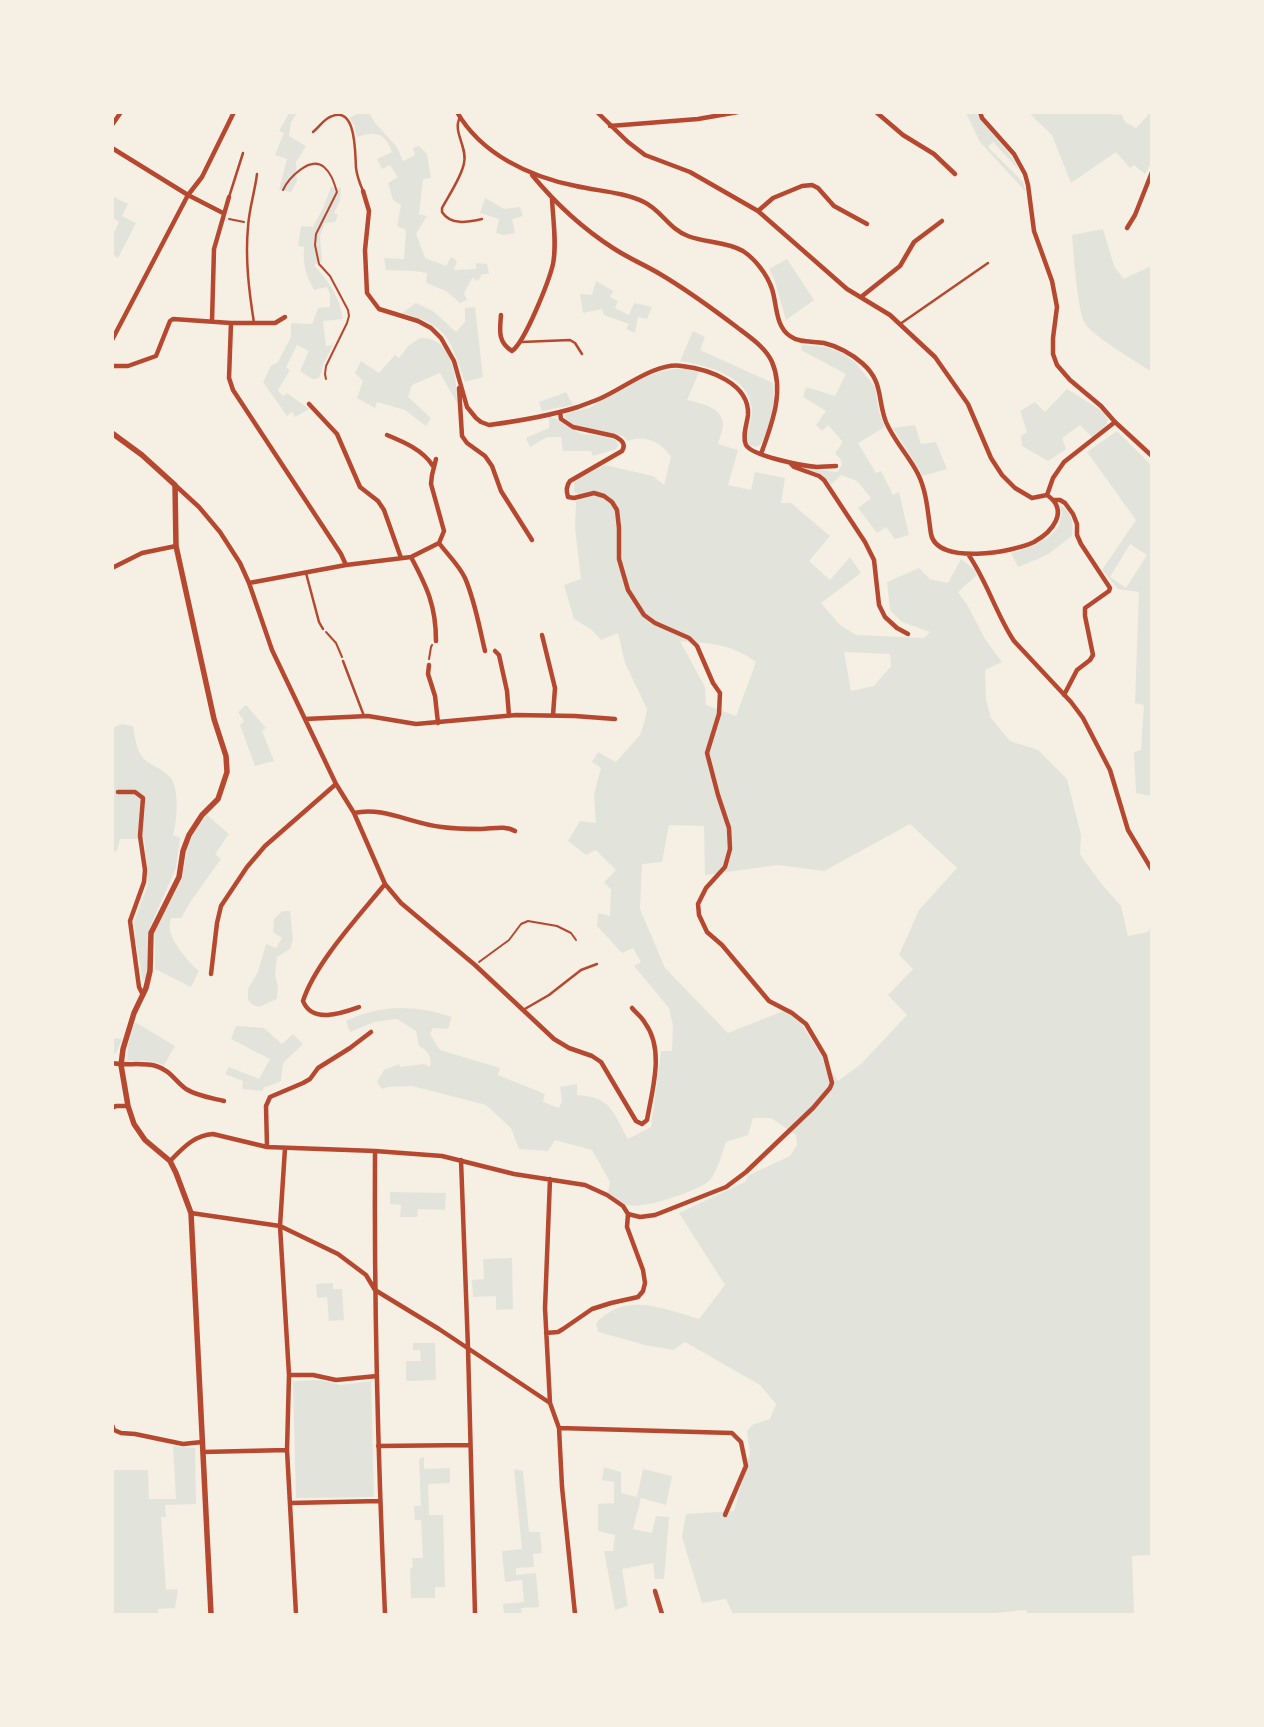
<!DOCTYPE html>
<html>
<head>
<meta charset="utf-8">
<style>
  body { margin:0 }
  #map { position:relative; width:1264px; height:1727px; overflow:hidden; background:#f6efe4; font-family:Rubik,sans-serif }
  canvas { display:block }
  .frame { position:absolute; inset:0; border:114px solid #f6efe4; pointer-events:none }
</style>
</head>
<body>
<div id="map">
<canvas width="1264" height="1727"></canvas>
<div class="frame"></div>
</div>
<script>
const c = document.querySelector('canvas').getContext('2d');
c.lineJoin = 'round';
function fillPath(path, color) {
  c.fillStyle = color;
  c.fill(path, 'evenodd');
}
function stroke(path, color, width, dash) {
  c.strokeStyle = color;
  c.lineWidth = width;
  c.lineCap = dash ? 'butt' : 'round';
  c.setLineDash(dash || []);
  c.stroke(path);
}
fillPath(new Path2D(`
  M289 113H297L291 122 289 136 306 146 296 162 297 181 291 192 279 190 287 159 275 155 284 133 279 131Z
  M359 113 370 114 375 123 397 147 403 161 415 155 413 148 419 146 427 154 431 178 423 179 419 214 427 216 416 234 425 258 446 266 451 257 457 261 454 270 476 269V263L487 264 489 274H482L478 281 472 278 464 293 467 300 460 303 446 291 426 283 427 273 413 271 386 270 384 258 404 259 406 230 397 226 401 205 393 200 388 183 398 177 390 165 382 169 377 159 392 152C385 132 375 131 357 137L354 125 349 118Z
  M966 113H976C989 133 1009 148 1019 170L993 142 988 147 1023 182 1026 192 980 142Z
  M1029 113H1109L1111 114 1122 115 1125 122 1136 128 1150 113H1151V164L1145 174 1134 165 1130 168 1116 152 1071 183 1052 135Z
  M331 187 341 188 340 200 334 213 338 215 335 222 325 223 320 236 322 261 314 265C330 284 339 295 343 319L323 321 326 346 333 345 324 363 319 378 312 379 300 371 309 351 297 345 286 367 290 370 278 390 283 396 287 393 309 409 295 417 292 412 287 416 263 382 271 366 278 362 291 337V323L312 324 318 308 330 307V294L327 287 314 290C305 274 303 265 304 247L298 246 301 226 313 227 323 208Z
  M112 196 128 204 122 216 136 223 118 258 113 255V235L119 222 113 218Z
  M485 198 504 209 520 207 523 216 512 219 515 233 504 235 496 233 499 219 480 213Z
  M1103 229 1114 266 1124 279 1151 266V371C1139 364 1091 334 1085 324 1077 309 1074 255 1072 235Z
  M787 259 814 300 786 320 774 279 769 269Z
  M596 281 613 291 610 297 618 301 615 308 629 315 634 303 652 307 647 319 638 317 635 333 626 329 629 324 604 315 602 309 583 313 580 294 592 295Z
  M416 303 433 311 456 332 465 322V308L475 307 483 377 465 382C450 339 449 326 402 313Z
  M693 331 705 337 700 350 773 383C775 401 773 435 757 447L749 445C745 432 752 423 752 410 750 376 708 366 680 361Z
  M420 338C453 336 457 379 457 403L440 373 412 385 408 397 431 418 426 426 405 410 377 402 375 408 357 398 363 381 355 373 361 361 379 373 395 355 399 358 408 346Z
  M802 345 825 347 840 352 855 362 875 387 879 412 885 427 858 443 876 473 881 471 893 495 899 492 909 535 895 539 886 527 877 533 858 508 871 498 857 481 841 475 831 485C824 474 814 471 802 467L837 472 842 465 841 460 835 453 843 442 828 425 822 431 816 425 826 411 803 397 806 387 835 396 846 374 801 350Z
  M683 368 699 372 687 400C700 403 722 407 723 424 723 430 720 438 718 444L738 450 728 485 751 490 755 472 785 478 781 503H791L830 536 809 561 830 580 850 557 861 573 821 603 840 625 856 635 924 638 930 632 902 622 890 610 887 582 919 568 930 579 948 583 961 559 975 570 977 575 958 592 968 606 985 639 1002 662 985 670 986 699 991 718 1010 741 1038 750 1067 779 1081 835 1080 854 1100 882 1121 906 1128 936 1148 932 1151 926 1152 1555 1132 1556 1134 1614H1027L1026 1610 984 1614H733L726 1599 702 1603 682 1537 686 1514 734 1511 750 1453 747 1431 752 1425 770 1419 776 1404 760 1385 685 1342 673 1350 645 1345 598 1332 596 1323C626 1291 664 1309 699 1319L725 1285 679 1213 745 1182 749 1175 790 1156 797 1145 796 1135 771 1118H753L748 1135 726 1142C723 1151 716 1175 709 1181 696 1192 644 1209 627 1205 621 1203 613 1196 608 1193L610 1182 592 1150 555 1140 548 1151 519 1149 511 1128 486 1105 412 1086 388 1087 382 1089 377 1082 384 1070 399 1064 400 1067 424 1064 430 1067C432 1056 428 1051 419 1046L416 1031 397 1019 374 1022 350 1032 346 1021C383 1004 414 1005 452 1017L448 1029 433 1028 430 1034 440 1050 500 1068 498 1075 545 1094 543 1102 559 1108 562 1101 560 1087 577 1084V1095C612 1097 613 1113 628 1139L651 1127 661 1051H672L673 1026 669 1008 634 966 641 962 633 948 622 953 597 926 598 913 610 916 611 890 604 882 616 870 596 850 586 855 568 841 580 821 596 823 594 794 601 768 592 762 598 752 616 762 640 735 645 720 647 709 625 663 618 633 601 640 592 630 574 619 564 585 581 579 575 528 576 501 579 500 577 493 574 491V483L579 478 605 465 653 476 664 485 671 457C662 442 644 434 628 441L622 436 574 425 565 418V415C572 409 583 412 591 407 594 406 597 402 600 400 625 385 654 370 683 368ZM680 641C711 644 730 643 756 662L736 716 706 705 705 687ZM844 652 890 654 891 666 874 686 851 691ZM910 824 957 868 919 910 899 955 913 969 888 995 907 1015 861 1064 838 1081 791 1008 728 1033 665 968 640 909 642 864 662 862 669 825 704 826 705 875 778 865 824 871Z
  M1067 389 1104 412 1108 419 1106 426 1092 437 1080 425 1062 438 1066 449 1048 461 1022 446 1021 436 1027 432 1020 411 1035 402 1045 412Z
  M566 392 573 405 542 411 539 402Z
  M549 417 556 419 581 434 601 436 616 440 618 446 616 449 593 456 591 451H563L561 437H547L530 447 526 438 549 428Z
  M915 425 921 444 936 442 947 469 923 476 893 428Z
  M1117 431 1151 465V796L1136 793 1134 752 1141 750 1144 705 1135 703 1139 592 1118 589 1102 570 1136 520 1087 452ZM1130 544 1147 555 1126 588 1110 577Z
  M1060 504C1072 514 1074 520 1072 536L1047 555 1018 567 1011 553C1035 546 1069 535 1060 504Z
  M246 705 266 728 262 731 274 761 255 766 240 725 244 721 238 712Z
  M121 724 133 726C135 736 136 751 144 759 150 765 163 769 170 777 180 789 177 821 173 835L180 838 176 868 150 927 147 976 143 981 135 937 134 922 148 884 144 839H120L117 851 113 852V728Z
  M207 815 229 834 215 854 221 859 191 901 181 918H171C170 922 169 927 170 931 173 943 189 963 199 971L191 987 155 969V931L181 881 189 843 196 830Z
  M282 911H290L293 940 290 949 277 957 275 974 278 988 277 999 259 1007 253 1005 248 1000V989L258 972 266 944 276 948 282 938 273 932 274 919Z
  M135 1022 175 1046 164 1065 149 1061H127L128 1045Z
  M236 1026 264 1028 282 1044 293 1034 303 1044 283 1063 281 1081 267 1087 265 1086 262 1091 242 1089 243 1081 225 1074 229 1067 259 1079 270 1059 231 1039Z
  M113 1038 122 1039 117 1051 113 1056Z
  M390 1192 446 1193 445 1210 418 1209 417 1217H400L401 1205 390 1204Z
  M512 1258 513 1309 496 1310V1296L473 1297 472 1280 484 1279 483 1259Z
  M333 1283V1289H342L344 1320 329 1321 327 1297 317 1298 316 1284Z
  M413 1343H435L436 1380 406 1381V1361H421L420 1350H413Z
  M320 1380 341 1385 371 1381 374 1497 296 1498 293 1381Z
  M173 1446 195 1448 196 1504 165 1505 166 1517H161L166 1590 178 1589 175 1608 158 1609V1614H113V1470H148L149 1499H176Z
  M424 1457V1469L450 1468V1483L428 1484 429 1515H443L445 1587H435V1598H411L410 1568 413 1567 412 1558H423L421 1520H415L414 1506H421L419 1459Z
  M604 1467 621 1472V1493L637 1497 643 1469 672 1476 666 1505 641 1498 633 1529 652 1533 656 1516 669 1517 664 1579H655L653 1563 622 1569 628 1606 615 1610 604 1551H613L615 1535 598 1531V1504L614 1503V1482L602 1480Z
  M514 1469 523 1471 529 1532H540L542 1553 533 1554 534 1567 516 1568V1575L536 1573 539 1607 521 1608 522 1614H504L503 1604 524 1602 522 1580 505 1582 502 1551 522 1549Z`), '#e2e4dc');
stroke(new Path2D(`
  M283 190C288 179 310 155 324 167 332 174 334 183 337 192L316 234 315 245 319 264 330 276 348 310 349 316 347 323 326 366 325 374 326 379
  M229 219 244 222
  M326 632 336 643 342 657
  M429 659 431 647 432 645
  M479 962 509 940 521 924 528 921 557 926 571 933 576 940`), '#b5482f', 2);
stroke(new Path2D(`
  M460 117C452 132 468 147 464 163 462 176 449 195 442 208V212C451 226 468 222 482 219
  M313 132C318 128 322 122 328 118 357 101 355 154 356 168 357 176 360 184 363 191
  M229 197 243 153
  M254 323C249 291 245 259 248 227 249 209 255 191 257 174
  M900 324 988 263
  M521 342 570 340 575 343 582 354
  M306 573 319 622 323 629
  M343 661 364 716
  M523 1010 549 995 581 970 597 964`), '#b5482f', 2.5);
stroke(new Path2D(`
  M457 112C481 154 530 177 576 186 597 191 624 192 644 202 661 210 669 229 688 236 705 243 726 241 743 251 755 259 767 274 772 289 777 304 775 326 790 336 799 343 813 341 824 343 837 346 852 354 862 363 884 382 877 399 886 422 894 441 909 456 918 474 927 492 928 515 931 534 937 566 1014 552 1034 542 1052 532 1070 511 1047 495
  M597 112 628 142 645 155 690 172 758 211 847 289 890 315 935 357 968 404 991 458 1002 475 1015 488 1032 498 1047 495
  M876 112 903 135 934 154 955 174
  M980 112 982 118 1014 154 1025 174 1028 185 1034 231 1052 281 1057 307 1053 338V354L1057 365 1070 380 1101 406 1115 422 1152 456
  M112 125 121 112
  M610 126 698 119 738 112
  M112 148 188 195 223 213
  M532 175C556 204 582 228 613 248 628 258 645 265 660 274 687 290 713 309 738 328 750 337 766 348 772 362 785 392 771 426 761 454
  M363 191 369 211 365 250 367 293 379 309 418 321 431 328 441 338 454 361 467 407 476 418 481 422 489 425C519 421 549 416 578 407 585 404 592 402 599 399 623 389 655 362 682 366 708 369 750 383 748 415 747 424 742 436 746 445 752 456 803 466 817 467 823 467 829 466 836 466
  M758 211 773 198 802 186 812 185 818 188 834 206 867 224
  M1127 228 1135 215 1152 172
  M861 297 900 266 914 242 942 221
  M501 315C500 329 497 342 512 351 525 342 549 281 553 264 557 244 553 220 552 199
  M212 321 214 249 229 197
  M231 323 229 378 233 390 341 554 346 565
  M112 340 188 195 202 177 234 112
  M112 366H128L156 356 170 321 173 319 231 323H275L285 317
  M459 388 462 436 467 443 485 456 492 466 501 491 532 540
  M309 404 337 434 360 487 378 501 384 510 401 558
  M560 412 561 419 573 427 614 436C620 439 627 443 622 451L570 481C566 486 566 491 568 497L574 498 594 493 604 496 612 502 617 510 619 528V559L628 590 644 615 655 623 689 638 697 646 713 683 720 693 719 714 707 753 718 795 729 828 730 849 725 867 706 888 698 904 699 915 707 932 722 945 769 1001 792 1013 806 1024 825 1056 832 1083 830 1088 813 1108 746 1172 726 1187 655 1215 640 1217 628 1214
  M387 435C404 442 423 450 433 466
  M791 464 794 467 819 476 824 480 865 542 874 560 879 605 885 617 897 628 908 634
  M175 485 199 507 220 532 240 563 249 583 272 650 336 784 354 813 385 884 401 903 475 965 554 1039 569 1048 592 1056 601 1062 636 1121 642 1124 647 1120C652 1090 665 1050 645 1023 642 1017 636 1013 632 1008
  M1047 495 1053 478 1064 462 1115 422
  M1054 500H1060L1065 503 1073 514 1077 524V535L1081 544 1110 588 1109 591 1085 608V616L1093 655 1090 660 1077 670 1064 695
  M439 543C447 554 459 565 465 578 475 601 479 626 485 651
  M968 554C987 581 996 614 1014 641L1071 702 1083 718 1110 770 1128 830 1152 870
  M411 557C427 587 436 606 436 641
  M112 568 142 553 176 546
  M249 583 346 565 411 557 439 543 444 531 431 484 432 475 436 459
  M542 635 555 688 553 715
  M495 651 499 655 507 691 509 716
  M429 665 428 674 435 696 438 723
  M305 719 368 716 416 724 516 715 575 716 615 719
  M118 792H135L143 798 140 836 145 870 144 882 130 921 139 987 143 995
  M354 813C383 806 412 824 442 827 455 829 468 829 481 829 492 829 505 825 515 831
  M211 974 217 923 221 906 247 867 265 846 336 784
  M359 1007C342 1013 312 1024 303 1001 315 963 360 915 385 884
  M112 1063C126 1066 142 1062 156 1066 170 1070 175 1081 186 1089 197 1096 212 1098 224 1101
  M112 1108 116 1106H128
  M267 1147 266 1106 270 1097 303 1083 310 1079 318 1068 350 1048 371 1032
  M285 1148 280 1226 289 1375 287 1450 296 1614
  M375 1151C374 1305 378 1460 385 1614
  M461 1160 468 1348 475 1614
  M170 1161C182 1149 194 1135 213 1134L267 1147 375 1151 442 1156 514 1174 585 1185 607 1195 623 1206 628 1214 627 1227 643 1270 645 1283 643 1291 638 1297 611 1303 592 1309 563 1329 558 1332 546 1333
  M550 1179 545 1308 550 1403 559 1428 562 1487 575 1614
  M191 1213 280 1226 338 1254 366 1275 375 1290 439 1329 550 1403
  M289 1375H313L336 1380 377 1376
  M112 1425 114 1430 121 1433 135 1434 183 1444 202 1442
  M559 1428 732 1433 741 1442 746 1466 725 1515
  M378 1446 470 1445
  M203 1452 287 1450
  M290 1503 380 1501
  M655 1591 662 1614`), '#b5482f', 4.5);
stroke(new Path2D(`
  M112 433 142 455 175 485 176 546 214 719 226 756 227 772 218 799 202 815 189 835 183 851 179 877 151 933 150 971 146 988 134 1013 123 1049 121 1065 128 1106 134 1124 145 1140 170 1161 176 1173 191 1213 211 1614`), '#b5482f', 5.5);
</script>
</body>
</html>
